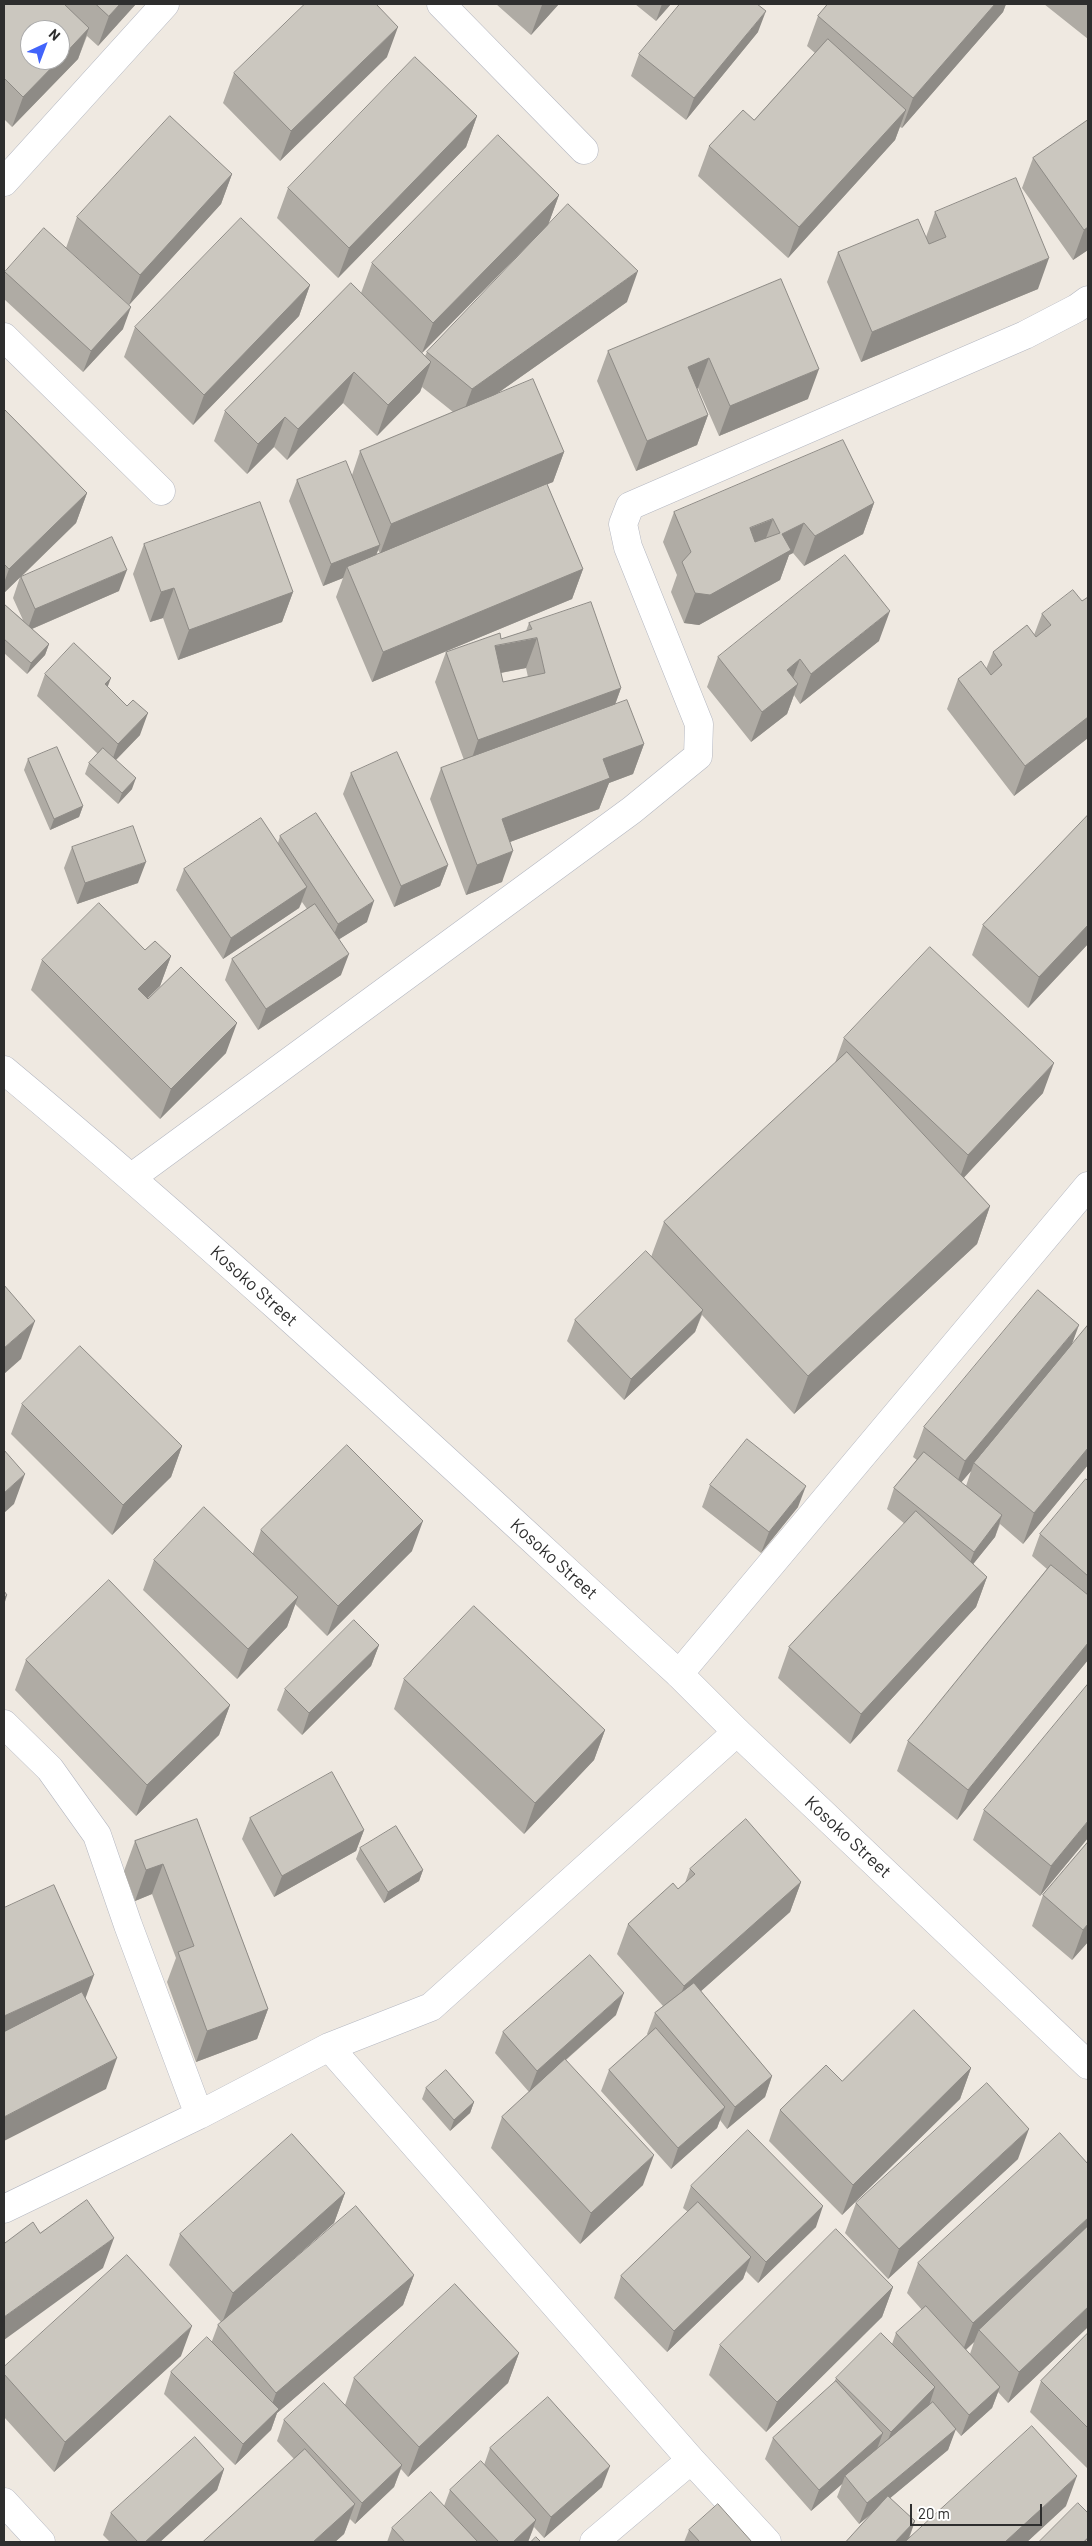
<!DOCTYPE html>
<html>
<head>
<meta charset="utf-8">
<style>
  body { margin:0 }
  #map { position:relative; width:1092px; height:2546px; overflow:hidden; background:#efe9e1; font-family:Barlow,sans-serif }
  canvas { display:block }
  .frame { position:absolute; inset:0; border:5px solid #2e2e2e; pointer-events:none }
  .north { position:absolute; left:20px; top:20px; width:50px; height:50px; box-sizing:border-box; background:#fff; border:1px solid #ababab; border-radius:50%; rotate:43deg; font-size:14px; font-weight:700; line-height:20px; text-align:center; color:#2e2e2e }
  .north::after { content:''; display:block; margin:auto; width:18px; height:22px; background:#4264fb; clip-path:polygon(50% 0,100% 100%,50% 72%,0 100%) }
  .scale { position:absolute; left:910px; top:2504px; width:132px; height:22px; box-sizing:border-box; border:2px solid #2e2e2e; border-top:0; padding-left:6px; font-size:15px; line-height:18px; white-space:nowrap; color:#2e2e2e; -webkit-text-stroke:4px #fff; paint-order:stroke }
</style>
</head>
<body>
<div id="map">
<canvas width="1092" height="2546"></canvas>
<div class="frame"></div>
<div class="north">N</div>
<div class="scale">20 m</div>
</div>
<script>
const c = document.querySelector('canvas').getContext('2d');
c.lineJoin = 'round';
function stroke(path, color, width, dash) {
  c.strokeStyle = color;
  c.lineWidth = width;
  c.lineCap = dash ? 'butt' : 'round';
  c.setLineDash(dash || []);
  c.stroke(path);
}
function fillPath(path, color) {
  c.fillStyle = color;
  c.fill(path, 'evenodd');
}
function write(font, color, halo, rows, align = 'center') {
  c.font = font + ' Barlow,sans-serif';
  c.lineWidth = 4;
  c.setLineDash([]);
  c.textBaseline = 'middle';
  c.strokeStyle = halo;
  c.fillStyle = color;
  for (const [text, x, y, turn = 0] of rows) {
    c.save();
    c.translate(x, y);
    c.rotate((+turn || 0) * Math.PI / 180);
    c.textAlign = isNaN(turn) ? turn : align;
    if (halo) c.strokeText(text, 0, 0);
    c.fillText(text, 0, 0);
    c.restore();
  }
}
const minor = new Path2D(`
  M441 4 584 150
  M4 182 165 4
  M4 337 161 491
  M132 1177 632 810 698 756 699 724 628 547 623 524 630 506 1025 335 1077 308 1088 300
  M679 1674 1088 1186
  M4 1724 50 1769 97 1835 128 1925 199 2115
  M329 2047 691 2460 767 2542
  M4 2209 199 2115 329 2047 431 2007 737 1732
  M4 2502 41 2542
  M594 2542 691 2460`);
const tertiary = new Path2D(`
  M4 1070C236 1263 456 1470 679 1674L737 1732 1088 2065`);
stroke(minor, '#b4b7c1', 29);
stroke(tertiary, '#b4b7c1', 29);
stroke(minor, '#fff', 28);
stroke(tertiary, '#fff', 28);
fillPath(new Path2D(`
  M4 4H136L98 46 87 36 78 59 12 127 4 119Z
  M496 4H559L531 35Z
  M635 4H671L656 21Z
  M828 4H1006L1003 12 902 128 900 127 895 140 788 258 698 176 709 146 754 120 815 53 807 46 818 16Z
  M1044 4H1088V39Z
  M758 32 686 120 631 76 639 54Z
  M387 57 280 161 223 103 234 73Z
  M477 116 466 147 338 278 277 218 288 188Z
  M1088 120V250L1073 260 1022 188 1033 158Z
  M232 174 221 204 129 305 66 248 77 217Z
  M559 195 548 225 422 353 361 293 372 263Z
  M935 212 1038 289 861 362 827 282 838 252 926 237Z
  M5 272 123 329 83 372 4 299V275Z
  M781 279 808 399 719 436 698 388 697 389 708 415 697 445 636 471 597 381 608 351Z
  M351 283 425 356 427 352 627 302 495 395 564 452 553 482 547 484 583 569 572 599 372 682 336 597 343 578 323 586 289 501 297 480 352 475 360 451 453 412 422 387 420 392 377 436 343 403 287 460 274 447 247 474 214 441 225 411ZM378 550 380 553 376 555Z
  M310 285 299 316 193 425 124 357 135 327Z
  M4 409 87 493 76 523 21 577 119 591 32 629 49 644 45 655 27 674 4 653V604L23 620 13 598 20 577 4 593Z
  M874 503 863 534 804 566 793 553 789 555 780 580 699 625 684 623 671 592 677 575 663 542 674 512Z
  M144 544 293 592 282 622 178 660 163 618 150 622 133 574Z
  M1088 597V738L1014 796 947 709 958 679 986 669 993 652 1034 635 1042 614 1082 601Z
  M529 623 621 688 615 705 644 744 633 774 609 783 599 809 510 842 502 882 466 895 430 799 441 768 464 760 435 682 446 652 501 639 526 631ZM526 668 528 677 503 682 501 673Z
  M879 641 800 704 794 695 787 714 751 742 707 687 718 657Z
  M45 674 107 687 140 735 116 760 132 789 118 804 85 774 89 763 98 754 37 696Z
  M28 759 83 806 79 817 50 830 24 770Z
  M351 773 448 865 440 886 394 907 343 794Z
  M1088 815V944L1028 1008 972 955 983 925Z
  M280 836 367 922 339 939 341 975 258 1030 225 980 232 959 307 909 302 902 299 908 223 959 176 890 184 869 278 843Z
  M72 847 138 883 77 904 64 868Z
  M145 950 171 956 160 986 147 998 226 1053 160 1119 31 990 42 960Z
  M844 1038 1043 1093 964 1177 990 1206 977 1244 794 1414 702 1315 695 1332 624 1400 567 1341 575 1320 651 1257 664 1222 835 1063Z
  M1088 1325V1465L1023 1544 1000 1524 995 1537 973 1564 987 1577 976 1607 850 1744 778 1678 789 1647 905 1524 887 1509 894 1488 917 1460 913 1457 924 1427 1072 1345ZM971 1471 966 1486 961 1482Z
  M22 1404 182 1446 171 1477 112 1535 11 1434Z
  M1088 1481V1660L957 1820 897 1771 908 1741 1047 1569 1032 1556 1040 1534Z
  M710 1485 798 1507 761 1553 702 1507Z
  M261 1530 412 1551 327 1636 295 1604 287 1627 237 1679 143 1590 154 1560 253 1553Z
  M379 1645 371 1666 302 1735 277 1710 285 1689Z
  M26 1660 230 1705 219 1735 136 1816 15 1690Z
  M404 1679 605 1730 594 1760 524 1834 394 1709Z
  M984 1810 1088 1838 1040 1896 973 1840Z
  M250 1818 364 1830 356 1851 274 1897 242 1839Z
  M197 1819 268 2009 257 2039 196 2062 167 1982 176 1958 152 1894 135 1901 124 1871 135 1841Z
  M1088 1842V1942L1072 1960 1032 1926 1043 1895Z
  M360 1848 423 1870 419 1881 384 1903 356 1859Z
  M690 1869 801 1882 790 1912 701 1991 772 2076 765 2097 727 2129 720 2120 717 2128 671 2169 601 2091 609 2070 648 2035 647 2034 655 2013 663 2006 617 1954 628 1924 678 1889 685 1883Z
  M616 2015 566 2060 643 2185 580 2244 491 2148 502 2117 529 2092 495 2053 503 2032Z
  M971 2068 960 2099 842 2215 769 2141 780 2110 842 2081Z
  M426 2088 474 2102 470 2113 450 2131 422 2099Z
  M1018 2159 888 2279 845 2233 856 2203Z
  M691 2186 816 2227 758 2283 746 2271 743 2279 667 2352 614 2298 621 2276 688 2212 683 2208Z
  M345 2193 334 2223 264 2285 414 2275 403 2305 277 2413 271 2430 235 2465 164 2394 171 2372 212 2341 218 2325 221 2322 169 2265 180 2234Z
  M918 2263 1088 2327 1008 2403 998 2392 992 2408 961 2436 955 2429 948 2450 890 2498 915 2521 909 2539 1066 2506 1027 2542H846L873 2512 859 2524 837 2497 842 2484 811 2511 765 2459 773 2438 834 2383 836 2378 892 2344 896 2333 922 2310 907 2293ZM974 2342 970 2354 966 2350Z
  M893 2287 882 2317 766 2432 709 2375 720 2345Z
  M1088 2333V2469L1030 2412 1041 2381Z
  M519 2353 508 2383 408 2477 401 2469 394 2487 355 2524 350 2519 344 2534 335 2542H203L294 2459 277 2441 284 2420 345 2405 354 2378Z
  M181 2356 54 2472 4 2417V2367Z
  M490 2448 602 2487 544 2538 534 2527 528 2542H387L392 2528 444 2506 450 2490 484 2465Z
  M224 2469 217 2490 160 2542H110L103 2535 111 2513Z
  M689 2530 752 2542H684Z`), '#afaba4');
fillPath(new Path2D(`
  M120 4H136L98 46 109 16Z
  M543 4H559L531 35 542 5Z
  M662 4H671L656 21Z
  M995 4H1006L1003 12 902 128 913 98Z
  M766 11 758 32 686 120 694 98Z
  M398 27 387 57 280 161 291 131Z
  M89 28 78 59 12 127 23 97 59 60H60V59Z
  M906 110 895 140 788 258 799 227Z
  M477 116 466 147 338 278 349 248Z
  M232 174 221 204 129 305 140 275Z
  M559 195 548 225 422 353 433 323Z
  M1088 227V250L1073 260 1084 230Z
  M1049 258 1038 289 861 362 872 332Z
  M638 271 627 302 461 419 472 389Z
  M310 285 299 316 193 425 204 395Z
  M131 307 123 329 83 372 91 351Z
  M709 358 698 388 677 397 688 367Z
  M431 362 420 392 377 436 388 405Z
  M819 369 808 399 719 436 730 406Z
  M354 372 343 403 287 460 298 429Z
  M708 415 697 445 636 471 647 441Z
  M285 417 274 447 247 474 258 444Z
  M564 452 553 482 380 554 391 524Z
  M87 493 76 523 4 593V583L9 569Z
  M874 503 863 534 804 566 815 536Z
  M773 519 762 549 739 558 750 528Z
  M804 523 793 553 789 555 780 580 699 625 684 623 695 593 782 534Z
  M380 545 372 566 347 567 343 578 323 586 331 564Z
  M583 569 572 599 372 682 383 652Z
  M127 570 119 591 27 631 35 609Z
  M174 588 163 618 150 622 161 592Z
  M293 592 282 622 178 660 189 630Z
  M890 611 879 641 800 704 811 674Z
  M537 638 526 668 484 676 495 646Z
  M49 644 45 655 27 674 31 663Z
  M800 659 789 689 787 670Z
  M111 678 103 699 105 684Z
  M798 684 787 714 751 742 762 712Z
  M621 688 610 718 468 770 478 740Z
  M148 713 140 735 110 766 118 744Z
  M1088 717V738L1014 796 1025 766Z
  M644 744 633 774 609 783 599 809 491 849 502 819 603 759Z
  M136 778 132 789 118 804 122 793Z
  M83 806 79 817 50 830 54 819Z
  M513 851 502 882 466 895 477 865Z
  M146 862 138 883 77 904 85 883Z
  M448 865 440 886 394 907 401 886Z
  M307 887 299 908 223 959 231 938Z
  M374 901 367 922 330 945 338 924Z
  M1088 925V944L1028 1008 1039 977Z
  M349 954 341 975 258 1030 266 1009Z
  M171 956 160 986 127 1019 138 989Z
  M237 1023 226 1053 160 1119 171 1089Z
  M1054 1063 1043 1093 957 1185 968 1155Z
  M990 1206 977 1244 794 1414 808 1376Z
  M703 1310 695 1332 624 1400 631 1379Z
  M35 1321 21 1359 4 1374V1348Z
  M1079 1325 1068 1355 974 1463 971 1471 954 1491 965 1461Z
  M182 1446 171 1477 112 1535 123 1505Z
  M1088 1448V1465L1023 1544 1034 1513Z
  M25 1474 14 1504 4 1513V1493Z
  M806 1486 798 1507 761 1553 769 1532Z
  M1002 1515 995 1537 966 1573 974 1552Z
  M423 1521 412 1551 327 1636 338 1606Z
  M987 1577 976 1607 850 1744 861 1714Z
  M7 1595 4 1605V1598Z
  M298 1597 287 1627 237 1679 248 1649Z
  M1088 1643V1660L957 1820 968 1790Z
  M379 1645 371 1666 302 1735 309 1713Z
  M230 1705 219 1735 136 1816 147 1785Z
  M605 1730 594 1760 524 1834 535 1803Z
  M1088 1821V1838L1040 1896 1051 1866Z
  M364 1830 356 1851 274 1897 282 1876Z
  M163 1864 152 1894 135 1901 146 1870Z
  M423 1870 419 1881 384 1903 388 1892Z
  M801 1882 790 1912 673 2016 684 1986Z
  M1088 1924V1942L1072 1960 1083 1930Z
  M94 1975 83 2005 4 2041V2016Z
  M624 1993 616 2015 529 2092 537 2071Z
  M268 2009 257 2039 196 2062 207 2031Z
  M117 2058 106 2089 4 2141V2117Z
  M971 2068 960 2099 842 2215 853 2185Z
  M772 2076 765 2097 727 2129 735 2107Z
  M474 2102 470 2113 450 2131 454 2120Z
  M725 2107 717 2128 671 2169 678 2148Z
  M1029 2129 1018 2159 888 2279 899 2249Z
  M654 2155 643 2185 580 2244 591 2213Z
  M345 2193 334 2223 222 2323 233 2293Z
  M823 2206 816 2227 758 2283 766 2262Z
  M1088 2218V2238L979 2330 974 2342 962 2353 973 2323Z
  M114 2238 103 2268 4 2340V2317Z
  M751 2257 743 2279 667 2352 674 2331Z
  M414 2275 403 2305 277 2413 271 2430 235 2465 243 2444 266 2421 276 2393Z
  M893 2287 882 2317 766 2432 777 2402Z
  M1088 2307V2327L1008 2403 1019 2372Z
  M192 2326 181 2356 54 2472 65 2442Z
  M519 2353 508 2383 408 2477 419 2447Z
  M935 2387 928 2409 883 2453 891 2432Z
  M1000 2387 992 2408 961 2436 969 2415Z
  M956 2429 948 2450 859 2524 867 2503Z
  M883 2433 875 2454 845 2476 842 2484 811 2511 819 2490Z
  M402 2465 394 2487 355 2524 362 2503Z
  M610 2466 602 2487 544 2538 551 2517Z
  M224 2469 217 2490 160 2542H145Z
  M1077 2476 1066 2506 1027 2542H1005Z
  M355 2504 344 2534 335 2542H313Z
  M536 2520 528 2542H513Z
  M915 2521 907 2542H895Z`), '#8e8b86');
const building = new Path2D(`
  M4 4H64L89 28 60 59V30H30V60H59L23 97 4 78Z
  M96 4H120L109 16Z
  M305 4H376L398 27 291 131 234 73Z
  M680 4H757L766 11 694 98 639 54Z
  M828 4H995L913 98 818 16Z
  M828 39 906 110 799 227 709 146 743 110 754 120Z
  M415 57 477 116 349 248 288 188Z
  M170 116 232 174 140 275 77 217Z
  M1088 120V227L1084 230 1033 158Z
  M498 135 559 195 433 323 372 263Z
  M1016 178 1049 258 872 332 838 252 918 219 929 244 946 237 935 212Z
  M568 204 638 271 472 389 427 352Z
  M241 218 310 285 204 395 135 327Z
  M44 228 131 307 91 351 5 272Z
  M781 279 819 369 730 406 709 358 688 367 708 415 647 441 608 351Z
  M351 283 431 362 388 405 354 372 298 429 285 417 258 444 225 411Z
  M533 379 564 452 391 524 360 451Z
  M4 409 87 493 9 569 4 564Z
  M843 440 874 503 815 536 804 523 782 534 791 550 710 595 695 593 682 562 691 552 674 512ZM773 519 780 533 755 542 750 528Z
  M346 461 380 545 331 564 297 480Z
  M547 484 583 569 383 652 347 567Z
  M260 502 293 592 189 630 174 588 161 592 144 544Z
  M112 537 127 570 35 609 21 577Z
  M845 555 890 611 811 674 800 659 787 670 798 684 762 712 718 657Z
  M1073 590 1082 601 1088 597V717L1025 766 958 679 981 661 991 675 1002 665 993 652 1027 625 1036 637 1051 625 1042 614Z
  M591 602 621 688 478 740 446 652 500 633 501 639 532 629 529 623ZM537 638 545 673 503 682 495 646Z
  M4 604 49 644 31 663 4 639Z
  M74 643 111 678 105 684 127 706 133 700 148 713 118 744 45 674Z
  M627 700 644 744 603 759 610 778 502 819 513 851 477 865 441 768Z
  M57 747 83 806 54 819 28 759Z
  M103 748 136 778 122 793 89 763Z
  M397 752 448 865 401 886 351 773Z
  M316 813 374 901 338 924 280 836Z
  M1088 815V925L1039 977 983 925Z
  M261 818 307 887 231 938 184 869Z
  M133 826 146 862 85 883 72 847Z
  M99 903 145 950 155 941 171 956 138 989 148 999 181 967 237 1023 171 1089 42 960Z
  M315 904 349 954 266 1009 232 959Z
  M930 947 1054 1063 968 1155 844 1038Z
  M847 1052 990 1206 808 1376 664 1222Z
  M646 1251 703 1310 631 1379 575 1320Z
  M4 1285 35 1321 4 1348Z
  M1038 1290 1079 1325 965 1461 924 1427Z
  M1088 1325V1448L1034 1513 974 1463Z
  M80 1346 182 1446 123 1505 22 1404Z
  M747 1439 806 1486 769 1532 710 1485Z
  M347 1445 423 1521 338 1606 261 1530Z
  M4 1450 25 1474 4 1493Z
  M924 1452 1002 1515 974 1552 894 1488Z
  M1086 1479 1088 1481V1576L1040 1534Z
  M204 1507 298 1597 248 1649 154 1560Z
  M916 1511 987 1577 861 1714 789 1647Z
  M1051 1565 1088 1595V1643L968 1790 908 1741Z
  M109 1580 230 1705 147 1785 26 1660Z
  M4 1591 7 1595 4 1598Z
  M474 1606 605 1730 535 1803 404 1679Z
  M354 1620 379 1645 309 1713 285 1689Z
  M1088 1684V1821L1051 1866 984 1810Z
  M332 1772 364 1830 282 1876 250 1818Z
  M197 1819 268 2009 207 2031 178 1952 194 1946 163 1864 146 1870 135 1841Z
  M746 1819 801 1882 684 1986 628 1924 673 1883 678 1889 695 1874 690 1869Z
  M396 1826 423 1870 388 1892 360 1848Z
  M1088 1842V1924L1083 1930 1043 1895Z
  M54 1885 94 1975 4 2016V1908Z
  M590 1955 624 1993 537 2071 503 2032Z
  M694 1983 772 2076 735 2107 655 2013Z
  M82 1992 117 2058 4 2117V2032Z
  M914 2010 971 2068 853 2185 780 2110 826 2065 842 2081Z
  M656 2028 725 2107 678 2148 609 2070Z
  M565 2059 654 2155 591 2213 502 2117Z
  M446 2070 474 2102 454 2120 426 2088Z
  M987 2083 1029 2129 899 2249 856 2203Z
  M748 2130 823 2206 766 2262 691 2186Z
  M1060 2133 1088 2164V2218L973 2323 918 2263Z
  M292 2134 345 2193 233 2293 180 2234Z
  M87 2200 114 2238 4 2317V2241L5 2243 33 2222 40 2233Z
  M698 2202 751 2257 674 2331 621 2276Z
  M356 2206 414 2275 276 2393 218 2325Z
  M1088 2226V2307L1019 2372 979 2330Z
  M836 2229 893 2287 777 2402 720 2345Z
  M127 2255 192 2326 65 2442 4 2374V2367Z
  M455 2284 519 2353 419 2447 354 2378Z
  M926 2306 1000 2387 969 2415 896 2333Z
  M881 2333 935 2387 891 2432 836 2378Z
  M1088 2333V2428L1041 2381Z
  M207 2337 279 2409 243 2444 171 2372Z
  M836 2381 883 2433 819 2490 773 2438Z
  M324 2383 402 2465 362 2503 284 2420Z
  M548 2397 610 2466 551 2517 490 2448Z
  M933 2402 956 2429 867 2503 845 2476Z
  M1032 2426 1077 2476 1005 2542H905Z
  M195 2437 224 2469 145 2542H138L111 2513Z
  M305 2449 355 2504 313 2542H203Z
  M481 2461 536 2520 513 2542H499L450 2490Z
  M431 2492 478 2542H405L392 2528Z
  M888 2496 915 2521 895 2542H846Z
  M1078 2503 1088 2513V2538L1084 2542H1039Z
  M718 2504 752 2542H700L689 2530Z
  M536 2537 541 2542H531Z
  M1088 2538V2542H1084Z`);
fillPath(building, '#cbc7bf');
stroke(building, '#8e8b86', 1);
write('18px', '#2e2e2e', '#fff', [
  ["Kosoko Street",254,1286,42],
  ["Kosoko Street",554,1559,42],
  ["Kosoko Street",848,1837,43]
]);
</script>
</body>
</html>
